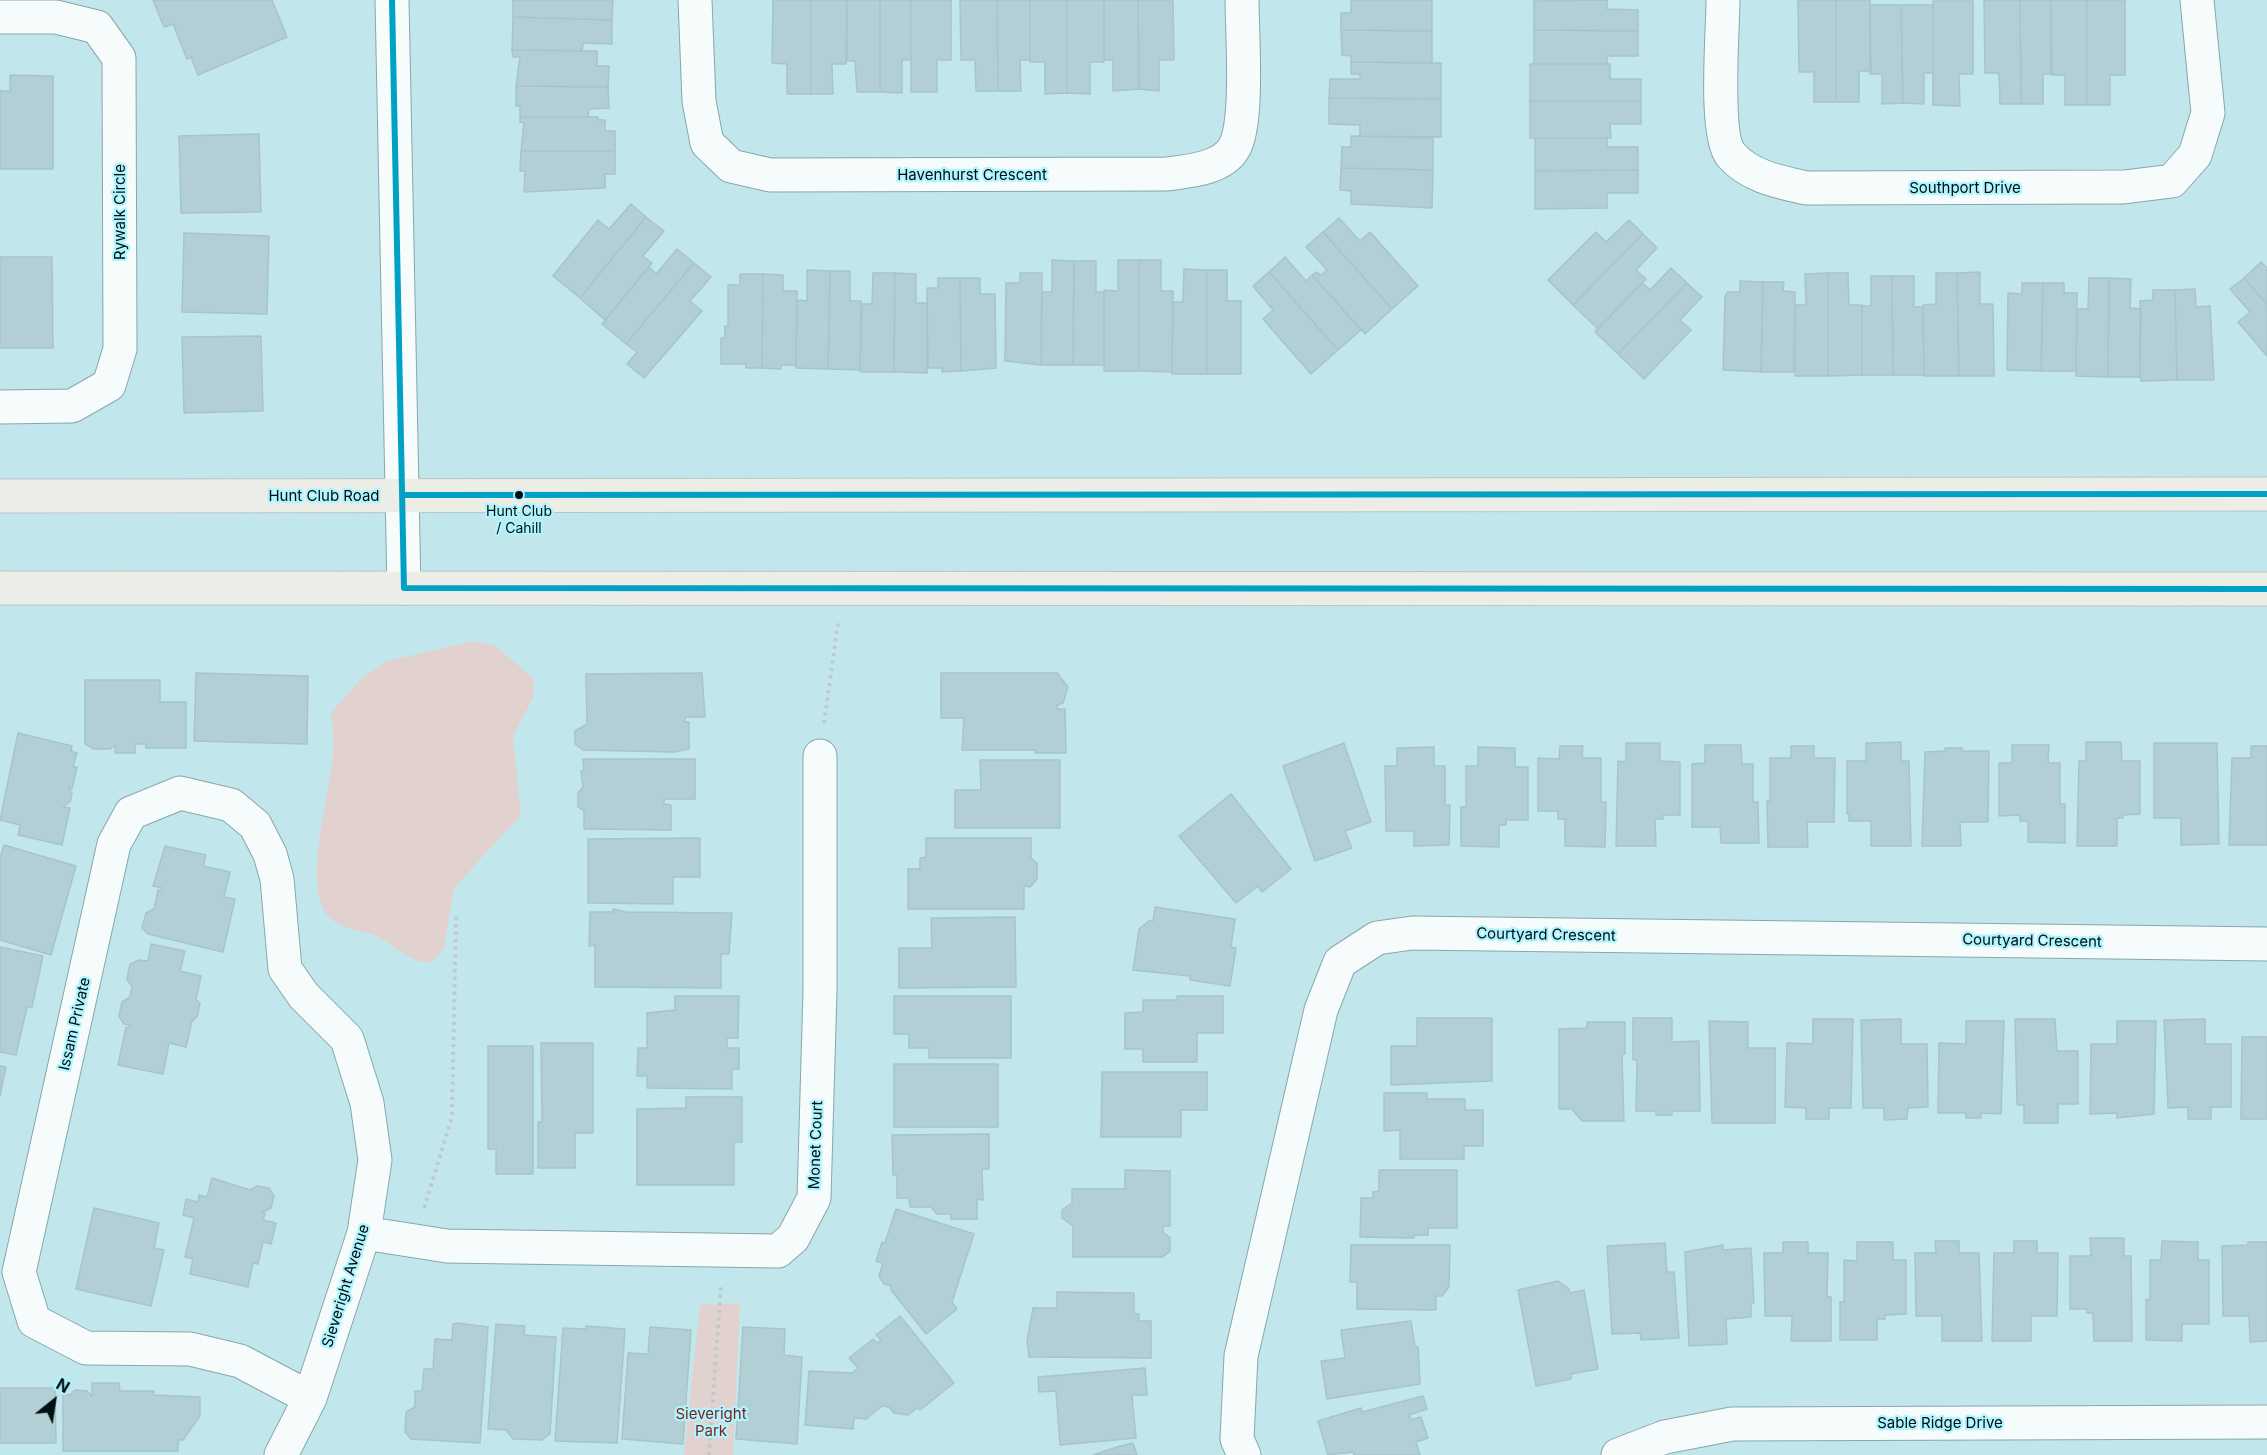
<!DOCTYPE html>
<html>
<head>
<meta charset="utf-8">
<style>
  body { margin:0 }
  #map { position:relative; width:2267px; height:1455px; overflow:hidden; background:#c1e7ec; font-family:Inter,sans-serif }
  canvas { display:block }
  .north { position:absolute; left:24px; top:1371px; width:60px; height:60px; -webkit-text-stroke:4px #aff4fe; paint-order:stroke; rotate:30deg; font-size:16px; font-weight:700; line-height:24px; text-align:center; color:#000f11 }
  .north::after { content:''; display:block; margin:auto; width:21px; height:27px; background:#000f11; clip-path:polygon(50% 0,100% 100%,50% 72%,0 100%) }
</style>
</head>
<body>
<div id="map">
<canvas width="2267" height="1455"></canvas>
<div class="north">N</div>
</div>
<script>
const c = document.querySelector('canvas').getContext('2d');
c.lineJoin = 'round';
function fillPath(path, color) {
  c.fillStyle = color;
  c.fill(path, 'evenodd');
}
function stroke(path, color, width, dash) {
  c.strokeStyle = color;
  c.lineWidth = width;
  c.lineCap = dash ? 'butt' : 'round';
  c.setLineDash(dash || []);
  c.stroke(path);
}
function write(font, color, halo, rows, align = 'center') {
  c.font = font + ' Inter,sans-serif';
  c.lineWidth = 4.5;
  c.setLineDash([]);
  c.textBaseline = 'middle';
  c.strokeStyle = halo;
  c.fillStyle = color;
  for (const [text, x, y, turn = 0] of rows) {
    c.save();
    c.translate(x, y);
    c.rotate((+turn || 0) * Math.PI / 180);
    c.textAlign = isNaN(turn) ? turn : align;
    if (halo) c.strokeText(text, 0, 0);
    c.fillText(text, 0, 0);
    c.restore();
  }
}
fillPath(new Path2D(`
  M475 641 494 645 534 679 533 698 513 736 521 815 454 888 444 948 432 962C412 965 394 944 376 936 360 929 342 931 329 917 300 887 332 789 333 750 334 738 332 725 331 713L362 678 386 661Z
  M740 1303 733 1455H684L700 1305Z`), '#e1d2d0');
const building = new Path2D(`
  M153 0H272L287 37 198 75 191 57 187 59 173 24 164 27Z
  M513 0H613L612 20 513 17Z
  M773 0H811V94H787V64L772 63Z
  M811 0H847L846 64H832L833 94H811Z
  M847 0H880V92H857L855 61H847Z
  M880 0H911V60H902V93L880 92Z
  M911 0H951V60H937V92H911Z
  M960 0H997L998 91H976L975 60H961Z
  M997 0H1030V60H1020L1021 91H998Z
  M1030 0H1067V93L1045 94V62H1030Z
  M1067 0H1104V62H1090V94L1067 93Z
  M1104 0H1138L1139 89 1113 91V60H1104Z
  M1138 0H1173L1174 60H1159V91L1139 89Z
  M1351 0H1432V31L1341 30V13H1351Z
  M1607 0V9L1638 10V31L1534 30V1Z
  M1798 0H1836V102H1814V72H1799Z
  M1836 0H1870L1871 71H1859V102H1836Z
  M1984 0H2020L2021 104H2000L1999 73H1985Z
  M2020 0H2051L2052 74H2043V104H2021Z
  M2051 0H2087V105H2065V75H2051Z
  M2087 0H2125V75H2110V105H2087Z
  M1933 1H1973V74H1959L1960 106 1933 105Z
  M1870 5H1901L1903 103 1882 104V74H1870Z
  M1901 5H1933V73H1924V104L1903 103Z
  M513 17 612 20V44L583 43 582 51 512 50Z
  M1341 30 1432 31V63L1351 62V56L1342 55Z
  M1534 30 1638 31V56H1607V64H1534Z
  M512 50 597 51V66H609L608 87 516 86 520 57H513Z
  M1351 62 1441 63V99L1329 98 1330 79H1360V74H1351Z
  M1530 64H1610V79H1641V101H1530Z
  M10 75 53 76V169H0V91H10Z
  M516 86 608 87 609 108 589 109 588 117H520V106H516Z
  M1329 98 1441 99V137L1360 136V125L1329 124Z
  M1530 101H1641V124H1610L1611 138H1530Z
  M520 117H598V120H605V131H615V151H521L524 123 520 122Z
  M259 134 261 212 181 213 179 136Z
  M1351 136 1433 138V170L1341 168 1342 147H1351Z
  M1535 138H1607V147H1638V170L1535 171Z
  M521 151H615V174H605V188L524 192 525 171H520Z
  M1341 168 1433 170 1432 208 1351 204V191L1340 190Z
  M1638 170V193H1607V208L1535 209V171Z
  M631 204 646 217 580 298 553 276 598 220 609 229Z
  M646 217 664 231 643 256 652 263 605 320 580 298Z
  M1339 218 1360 241 1370 232 1418 286 1392 309 1323 232Z
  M1629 220 1643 234 1573 305 1548 280 1596 232 1606 242Z
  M1323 232 1392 309 1365 334 1312 275 1317 272 1321 275 1327 270 1306 247Z
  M184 233 269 236 267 314 182 312Z
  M1643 234 1657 248 1636 270 1646 279 1598 329 1573 305Z
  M677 249 694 263 626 344 602 324 649 267 656 274Z
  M0 257H52L53 348H0Z
  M1285 257 1306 281 1312 275 1361 330 1338 350 1269 272Z
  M1052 260 1074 261 1073 365H1041L1042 292H1052Z
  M1118 260H1139V371H1104V290L1118 291Z
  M1139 260H1161V291H1173L1172 372 1139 371Z
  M1074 261H1096V292H1104V365H1073Z
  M2261 262 2267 268V304L2244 278Z
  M694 263 711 277 690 301 702 311 644 378 627 364 637 352 626 344Z
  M1671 268 1687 283 1618 354 1595 332 1642 283 1650 290Z
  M1184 269 1207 270V374H1172L1173 302H1183Z
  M807 270 830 271 828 369 796 368 797 300 807 301Z
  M1207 270H1227V301H1241V374H1207Z
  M830 271H850V301H861L860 370 828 369Z
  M1269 272 1338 350 1311 374 1263 319 1273 310 1253 286Z
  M1980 272V304H1993L1994 376H1959L1957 273Z
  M873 273H895L894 372H861L860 370 862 304H872Z
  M895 273 916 274V303H927V373L894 372Z
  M1020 273H1042L1041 365 1005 361 1006 283H1020Z
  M1828 273V376H1795V305H1806L1805 274Z
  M1828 273H1848L1849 305H1862V375L1828 376Z
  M1936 273H1957L1959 376H1924L1923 305 1936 304Z
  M740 274H763L762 368H746V364H721V338H725V326H728V285H740Z
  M763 274 783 275V291H797L796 365H781V369L762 368Z
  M1871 276H1892L1893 375H1862V306H1871Z
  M1892 276H1914V307H1923L1924 375H1893Z
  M938 278H960L961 371 942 372V368H928L927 288H938Z
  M960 278H980V294H995L996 368 961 371Z
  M2089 278H2109L2108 377 2076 376 2077 309H2088Z
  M2109 278 2131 279 2130 308 2141 309 2140 377H2108Z
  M2244 278 2267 304V356L2238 322 2250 312 2230 289Z
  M1740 281 1763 282 1761 372 1723 370 1725 298 1727 292H1740Z
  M1763 282H1784L1783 291 1795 292 1794 372H1761Z
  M1687 283 1702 297 1680 320 1691 330 1644 379 1618 354Z
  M2022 283H2043L2041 371 2007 370 2008 293 2022 294Z
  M2043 283H2064V293H2077L2076 371H2041Z
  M2195 289 2196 307 2210 306 2214 380H2177L2175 290Z
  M2153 290H2175L2177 380 2141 381 2140 377V301L2153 300Z
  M261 336 263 411 184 413 182 337Z
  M196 673 308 676 307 744 194 741Z
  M702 673 705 717H685V722H689V749L674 752 583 750 575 744V731L587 724 586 674Z
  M941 673H1057L1068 687 1063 703 1057 705V709H1065L1066 753H1035V750H962L964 718H941Z
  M85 680H160V702H186V748H146V744H135V753H115V745L110 749H94L85 744Z
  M18 733 72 746 71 751 77 753 73 767H77L72 789 68 788 72 793 70 802 63 807 70 808 62 845 18 835 20 825 0 820Z
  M1901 742V761H1909L1911 846H1871V821H1849V814H1847V761H1866V743Z
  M2086 742H2121L2122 761H2140V814L2123 815V818H2117V846H2077L2079 761H2086Z
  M1344 743 1371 822 1345 831 1352 848 1315 861 1283 766Z
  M1626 743H1660V761L1680 762V815H1663V819H1655L1656 846H1616L1618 761 1626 762Z
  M2154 743H2217L2219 844 2181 845V818H2154Z
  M1705 745H1741L1742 764H1753V802H1758L1759 843H1721L1720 827H1692V764L1705 763Z
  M2012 745H2049L2048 763H2060V804H2065V843L2028 842V821H2020V815L1999 816V763H2012Z
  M1560 746H1583L1582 758H1601V802H1606L1605 847 1565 846V819H1558V811H1538V758L1559 759Z
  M1791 746H1814V758H1835L1834 822H1807L1808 847H1768L1767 801H1770V758H1791Z
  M2251 746H2267V845H2229L2232 758H2251Z
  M1434 747V766H1445V805H1450L1449 845 1414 846V831H1386L1385 766H1397V748Z
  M1478 747 1515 748V767H1528V820H1506V825H1499V847L1461 846V807H1466V766H1478Z
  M1945 748H1962V751H1989L1988 822H1960L1961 846H1922L1925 752 1945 751Z
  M583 759H695V799H664V804L671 805V830L584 829V811L578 807V793L583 787 581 771H584Z
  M980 760H1060V828H955V790H981Z
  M1231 794 1291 869 1262 892 1258 886 1236 903 1179 836Z
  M700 838V877H673V904L588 903V839Z
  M926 838H1031V858L1037 863V879L1030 887 1024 886V909H908V869H920V858L926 857Z
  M4 845 76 866 51 955 0 940V858Z
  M165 846 206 855 203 866 230 872 224 897 235 899 223 952 148 934 142 928 146 913 154 909 158 890 161 891 162 888 153 886Z
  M1155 907 1235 919 1231 947 1236 948 1230 986 1190 980V976L1133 970 1139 929 1149 921H1153Z
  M613 909 626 912 732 913 729 954H721V988L595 987V945L589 946 590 912H613Z
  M1015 917 1016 987 899 988V948H932L931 918Z
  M151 944 185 951 180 971 201 976 196 999 200 1004 197 1017 192 1021 186 1047 169 1043 163 1074 118 1065 126 1027 129 1028 130 1025 124 1024 119 1016 122 1002 130 997 132 987 127 979 130 964 139 960 148 961Z
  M0 947 43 956 32 1007H27L16 1055 0 1052Z
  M675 996H739L738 1038H727V1048H739V1069H732V1089L647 1088V1076H637L638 1048H647V1013L675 1010Z
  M894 996H1011V1058H929V1048H909V1034H894Z
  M1177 996H1223V1033H1197V1062H1143V1049H1125V1013L1143 1012V1000H1177Z
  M1417 1018H1492V1081L1391 1085V1046H1417Z
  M1633 1018H1672V1042L1699 1041 1700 1111H1672V1115H1656V1111H1636L1637 1060H1633Z
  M1813 1019H1853L1851 1108H1829V1119H1806V1108L1785 1107 1787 1043 1813 1044Z
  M1901 1019V1044H1927L1928 1107 1908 1108 1907 1119 1884 1120V1108H1863L1861 1020Z
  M2015 1019H2055L2057 1051H2078V1104H2058V1123H2024V1105H2017Z
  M2205 1019V1044H2231V1107H2211V1119H2188V1107L2168 1108 2164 1020Z
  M1709 1021 1748 1022V1048H1775V1123H1712Z
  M1966 1021H2004L2001 1114 1981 1113V1118H1966V1113H1938L1939 1043 1966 1044Z
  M2117 1021H2156L2154 1114 2117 1118V1113L2090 1114 2091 1044H2117Z
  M1587 1022H1625V1054H1622L1624 1121H1582L1572 1109H1559V1029L1587 1028Z
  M2242 1037H2267V1119H2241Z
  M541 1043H593V1133H575V1168H538V1122H542Z
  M488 1046H533V1174H496V1149H488Z
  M894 1064H998V1127H894Z
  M0 1066 6 1067 0 1096Z
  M1102 1072H1207V1110H1181V1137H1101Z
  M1384 1093H1427V1099H1465V1110H1483V1146H1464V1159H1400V1130L1384 1131Z
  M686 1097H742V1142H734V1185H637V1109L686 1108Z
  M989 1134V1169H982L983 1200 977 1199V1219H951V1214H937L931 1207H910L909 1198H897V1175H893L892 1135Z
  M1125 1170 1170 1171V1226H1163V1232L1170 1238V1251L1163 1257H1073V1226L1062 1218V1210L1072 1203V1189H1125Z
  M1379 1170H1457V1228H1428V1235H1414V1238L1360 1237 1361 1198H1373V1192L1379 1191Z
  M212 1178 250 1190 257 1186 269 1188 274 1196 271 1208 262 1213 265 1214 263 1220 276 1223 271 1244 263 1242 258 1264 253 1263 248 1287 190 1274 193 1259 185 1257 194 1218 183 1215 186 1199 198 1202 199 1195 207 1197Z
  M94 1208 159 1223 154 1248 164 1250 151 1306 76 1289Z
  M896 1209 974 1234 952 1302 957 1309 926 1334 891 1290V1286L884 1284 879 1276 883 1263 876 1261 882 1242 885 1243Z
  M2090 1238H2124V1256H2131L2132 1341H2094L2093 1313H2087V1309H2070V1256H2091Z
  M1935 1241H1959V1253H1979L1982 1341H1942V1316H1916L1915 1253H1936Z
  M2014 1241H2037V1253H2058L2057 1316H2031V1341H1992L1994 1253H2014Z
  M2162 1241 2198 1242V1260H2209V1324H2182V1341L2146 1340V1299L2150 1300V1260H2161Z
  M1783 1242H1808V1253H1828L1827 1297H1831V1341H1791L1792 1316H1765L1764 1253H1783Z
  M1857 1242H1893V1260H1906V1314L1885 1315V1319H1877V1340H1840V1302H1844V1260L1857 1261Z
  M2248 1242H2267V1341L2250 1342 2249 1316H2223L2222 1246 2248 1245Z
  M1665 1243 1667 1272H1674L1679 1338 1641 1340 1640 1333 1612 1334 1607 1246Z
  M1351 1245H1450L1449 1287 1442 1296H1436V1310L1357 1309V1282H1350Z
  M1723 1245V1250L1751 1248 1754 1303 1751 1304V1317L1726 1319 1727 1344 1689 1346 1685 1252Z
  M1558 1281 1569 1289 1570 1293 1584 1290 1598 1369 1571 1374V1379L1536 1386 1518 1290Z
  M1057 1292 1134 1293V1314H1139V1321H1151V1358L1029 1357 1027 1341 1033 1308H1057Z
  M900 1316 954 1383 920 1410 917 1408 908 1415 894 1413 889 1407 882 1406 866 1419 854 1418 853 1429 805 1425 809 1371 852 1373 858 1368 849 1358 873 1339 877 1343 881 1340 876 1335Z
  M1411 1321 1415 1347H1418L1420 1384 1327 1399 1321 1361 1345 1358 1341 1330Z
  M458 1323 488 1327 480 1443 411 1439 405 1432 406 1412 415 1407V1391H422L424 1369H433L435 1339 452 1340 453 1324Z
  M496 1324 525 1326 524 1335 556 1337 550 1434 542 1440 513 1439 506 1430 488 1429Z
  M586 1326 625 1329 617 1443 555 1441 563 1328 586 1329Z
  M650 1327 691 1330 683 1444 622 1439 628 1353 648 1354Z
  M743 1327 785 1329 784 1355 802 1357 797 1444 736 1439Z
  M1145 1368 1147 1395H1132L1136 1438 1060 1445 1056 1391 1039 1392 1038 1377Z
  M92 1383H119L120 1391H154V1395L200 1397V1416L183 1440H178V1451H63V1395H70L75 1390 87 1391 92 1396Z
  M0 1388H55L56 1443H0Z
  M1423 1396 1427 1409 1409 1415 1411 1420 1421 1417 1428 1438 1416 1442 1420 1455H1354L1353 1452 1328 1455 1318 1421 1361 1408 1362 1412Z
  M1133 1443 1137 1455H1093L1117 1447Z`);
fillPath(building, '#b2cfd6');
stroke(building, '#a8c4cb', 1.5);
const minor = new Path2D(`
  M695 0 699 101 707 143 731 166 770 175 1167 174C1188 171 1222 169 1234 148 1249 123 1242 33 1242 0
  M1723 0C1723 30 1714 135 1731 155 1750 177 1780 182 1806 188L2124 187 2172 181 2195 155 2208 113 2197 0
  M0 17H56L97 27 119 58 120 349 109 385 72 406 0 407
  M364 1233 447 1246 778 1251 793 1238 814 1198 820 991V756
  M281 1455 310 1398 364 1233 375 1160 367 1103 347 1039 304 996 285 969 277 879 270 854 255 825 231 805 180 793 131 813 114 844 19 1272 34 1321 86 1348 190 1349 240 1361 310 1398
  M1244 1455 1237 1439 1241 1356 1321 1010 1340 962 1377 938 1412 933 2267 944
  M1618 1455 1665 1437 1732 1424 2267 1422`);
const tertiary = new Path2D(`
  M392 0 404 588`);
const primary = new Path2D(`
  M0 496 2267 494
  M0 588 2267 589`);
stroke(minor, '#88a7ab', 35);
stroke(tertiary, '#88a7ab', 35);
stroke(primary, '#b6c6c8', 35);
stroke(new Path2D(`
  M824 723 838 623
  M424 1208 452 1117 456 916
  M709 1455 721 1284`), '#bfc9cb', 4, [3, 4.5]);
stroke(minor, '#f6fbfc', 33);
stroke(tertiary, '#f6fbfc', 33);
stroke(primary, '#ebede6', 33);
stroke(new Path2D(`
  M392 0 404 588 2267 589
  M402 495 2267 494`), '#00a1c5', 6);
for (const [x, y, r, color] of [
  [519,495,5,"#000f11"]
]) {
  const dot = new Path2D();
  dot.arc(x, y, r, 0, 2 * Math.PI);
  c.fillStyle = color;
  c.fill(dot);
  stroke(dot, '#aff4fe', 2);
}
write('14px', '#000f11', '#aff4fe', [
  ["Hunt Club",519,512],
  ["/ Cahill",519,529]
]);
write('15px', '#000f11', '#aff4fe', [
  ["Havenhurst Crescent",972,175],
  ["Southport Drive",1965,188],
  ["Rywalk Circle",120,212,-90],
  ["Hunt Club Road",324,496],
  ["Courtyard Crescent",1546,935,1],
  ["Courtyard Crescent",2032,941,1],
  ["Issam Private",75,1024,-77],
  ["Monet Court",816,1145,-88],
  ["Sieveright Avenue",346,1286,-73],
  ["Sable Ridge Drive",1940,1423]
]);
write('15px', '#7f231e', '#aff4fe', [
  ["Sieveright",711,1414],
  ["Park",711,1431]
]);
</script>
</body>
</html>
